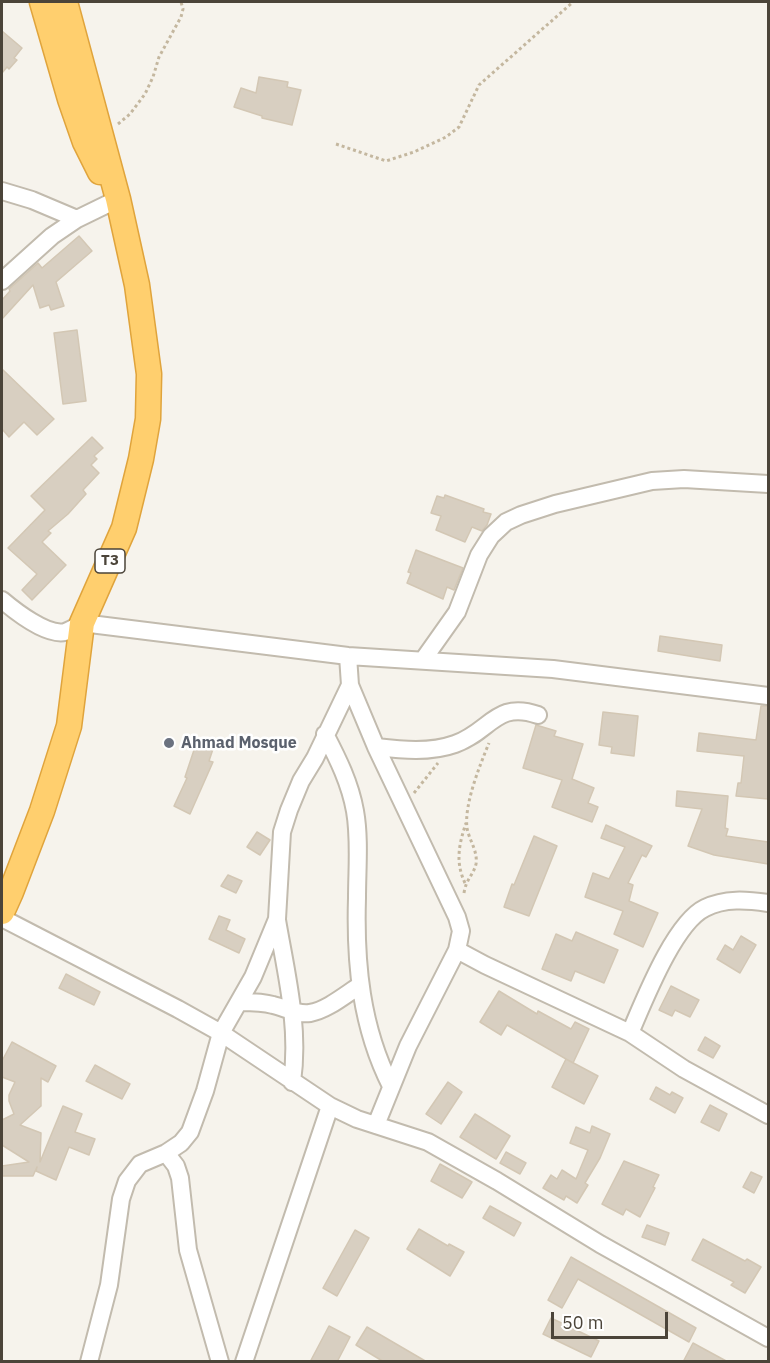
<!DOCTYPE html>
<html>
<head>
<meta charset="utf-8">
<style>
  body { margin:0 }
  #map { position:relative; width:770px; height:1363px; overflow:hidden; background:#f6f3ec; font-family:"IBM Plex Sans",sans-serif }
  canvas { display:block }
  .frame { position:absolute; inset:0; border:3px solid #4b4439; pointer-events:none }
  .scale { position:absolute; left:551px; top:1312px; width:117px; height:27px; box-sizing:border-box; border:3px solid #4b4439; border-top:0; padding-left:8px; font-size:18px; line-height:21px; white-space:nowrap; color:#4b4439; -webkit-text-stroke:4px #fff; paint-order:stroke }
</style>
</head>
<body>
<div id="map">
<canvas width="770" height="1363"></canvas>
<div class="frame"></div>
<div class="scale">50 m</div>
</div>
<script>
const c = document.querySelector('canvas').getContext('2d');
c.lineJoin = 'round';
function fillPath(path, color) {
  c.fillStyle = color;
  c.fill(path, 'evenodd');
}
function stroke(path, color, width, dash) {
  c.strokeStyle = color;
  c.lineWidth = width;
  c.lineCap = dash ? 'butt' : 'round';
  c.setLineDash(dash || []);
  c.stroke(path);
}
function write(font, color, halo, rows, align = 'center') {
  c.font = font + ' "IBM Plex Sans",sans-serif';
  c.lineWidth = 5;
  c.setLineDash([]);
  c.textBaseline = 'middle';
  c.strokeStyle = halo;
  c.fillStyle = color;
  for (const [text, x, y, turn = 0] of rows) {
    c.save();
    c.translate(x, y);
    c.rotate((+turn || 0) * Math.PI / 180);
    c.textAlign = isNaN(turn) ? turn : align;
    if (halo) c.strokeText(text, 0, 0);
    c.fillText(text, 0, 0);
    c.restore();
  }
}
const building = new Path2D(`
  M2 31 22 48 14 58 17 60 9 69 7 67 2 73Z
  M259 77 288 82 287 87 301 90 292 125 262 118V116L234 107 241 88 256 93Z
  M79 236 92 251 56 282 64 306 51 310 49 305 40 308 33 285 2 319V300L10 291 9 289 38 263 42 268Z
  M77 330 86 401 63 404 54 333Z
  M2 369 54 419 37 435 24 422 9 437 2 429Z
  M92 437 103 448 94 456 97 459 91 465 99 473 83 490 86 494 68 514 48 531 51 533 42 542 66 565 32 600 22 590 37 574 8 548 45 510 31 496Z
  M445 495 484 509 483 512 491 514 487 525 482 531 472 527 465 542 436 530 441 516 431 513 437 496 444 498Z
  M416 550 463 568 454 590 447 587 443 599 407 583 411 573 408 572Z
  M660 636 722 645 720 661 658 651Z
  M761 706H768V799L736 796 738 783H741L744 756 697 751 699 733 756 740Z
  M603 712 638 716 634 756 611 753 612 747 599 745Z
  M536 725 556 731 554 736 583 744 572 779 594 788 588 803 598 807 592 822 552 807 562 780 523 768Z
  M197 741 214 746 209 761 213 762 190 814 174 806 187 778 185 777Z
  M677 791 728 796 725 828 728 829 726 836 768 842V864L714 855 688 846 702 809 676 806Z
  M606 825 652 846 646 857 642 855 628 883 633 885 629 901 658 913 643 947 614 934 623 911 585 897 593 873 609 879 625 847 601 838Z
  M257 832 270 840 260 855 247 847Z
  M534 836 557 846 529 916 504 907 512 884 514 885Z
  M228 875 242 881 236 893 221 886Z
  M219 916 230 920 226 930 245 939 239 953 209 939Z
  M576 932 618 950 604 983 575 971 571 981 542 969 556 934 572 941Z
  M741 936 756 945 740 973 717 959 725 945 733 950Z
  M66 974 100 992 94 1005 59 988Z
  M671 986 699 1000 690 1017 675 1010 672 1016 659 1010Z
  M499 991 537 1014 538 1011 571 1029 575 1022 589 1029 573 1063 507 1025 501 1035 480 1022Z
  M705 1037 720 1046 713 1058 698 1050Z
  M12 1042 56 1066 48 1082 41 1078V1106L20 1125 41 1133 40 1162 63 1106 82 1114 75 1132 95 1139 89 1155 69 1147 56 1180 36 1171 37 1167 33 1176H2V1166L29 1162 2 1145V1120L14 1114 9 1101V1095L15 1082 2 1077V1061Z
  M566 1059 598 1076 584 1104 552 1087Z
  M95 1065 130 1084 122 1099 86 1081Z
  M448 1082 462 1092 441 1124 426 1114Z
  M656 1087 670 1095 672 1092 683 1098 675 1113 650 1099Z
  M710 1105 727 1114 719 1131 701 1122Z
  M475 1114 510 1136 496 1159 460 1137Z
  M592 1126 610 1134 600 1158 585 1183 588 1185 577 1203 566 1196 564 1200 543 1188 551 1175 557 1179 562 1170 576 1179 588 1150 570 1143 576 1127 590 1133Z
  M506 1152 526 1163 520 1174 500 1163Z
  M624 1161 659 1175 653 1187 655 1188 640 1217 626 1209 623 1215 602 1204Z
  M440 1164 472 1182 462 1198 431 1181Z
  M751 1172 762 1177 754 1193 743 1187Z
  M490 1206 521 1223 514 1236 483 1218Z
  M647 1225 669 1233 665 1245 642 1237Z
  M419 1229 448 1246 449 1244 464 1252 450 1276 407 1249Z
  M355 1230 369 1238 337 1296 323 1288Z
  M703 1239 745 1261 747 1259 761 1267 745 1293 731 1285 734 1282 692 1260Z
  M571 1257 696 1328 689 1342 578 1279 562 1308 548 1300Z
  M551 1318 599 1341 591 1357 543 1334Z
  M329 1326 350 1337 337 1362H310Z
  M367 1327 427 1362H384L356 1345Z
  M693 1343 728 1362H683Z`);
fillPath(building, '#d8cfc1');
stroke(building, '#d3c7b4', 1.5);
const minor = new Path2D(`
  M2 191 32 200 77 219
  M2 281 52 236 77 219 118 199
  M2 600C15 611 47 636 65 632 71 630 77 626 82 623L348 656 553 669 768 696
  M423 660 457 612 479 555 491 536 506 522 521 515 555 504 652 481 684 479 768 484
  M350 685 376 747 457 917 461 931 457 950 408 1046 376 1125
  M325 734C338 759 350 783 355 811 360 839 357 869 357 898 355 963 361 1027 391 1086
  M376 747C402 750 430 753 455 744 490 732 496 700 538 715
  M2 918 178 1009 221 1033 330 1106 357 1119 428 1142 497 1181 600 1244 768 1338
  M277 920C286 973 300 1027 292 1082
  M457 950 485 965 630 1033 684 1069 768 1115
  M240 1002C251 1002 263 1002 273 1005 286 1008 297 1015 310 1013 327 1010 345 995 359 986
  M630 1033C644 1001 674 923 705 908 725 898 747 900 768 903
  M166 1153 176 1166 180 1178 188 1250 220 1362
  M89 1362 109 1285 121 1199 127 1181 140 1164 166 1153 181 1143 190 1132 205 1091 221 1033 253 977 277 919 282 832 289 810 301 781 315 758 350 685 348 656
  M244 1362 330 1106`);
const highway = new Path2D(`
  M42 2 70 99 85 142 100 172
  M2 912 11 892 42 811 69 726 82 623 124 528 141 459 148 419 149 374 137 285 118 199 65 2`);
stroke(minor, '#c2bbae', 20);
stroke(highway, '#e0a43c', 27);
stroke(new Path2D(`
  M118 124 130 114 145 94 153 77 159 57 181 17 183 9 181 2
  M336 144 386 161 414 152 446 137 459 127 479 85 573 2
  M414 793 438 763
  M465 883C455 862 459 844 466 823
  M464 893C466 879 474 874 476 864 478 851 469 840 467 828 464 804 480 765 489 743`), '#c4b79f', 3, [3, 3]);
stroke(minor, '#fff', 16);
stroke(highway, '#ffcf6e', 24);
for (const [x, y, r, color] of [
  [169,743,6,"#6b7280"]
]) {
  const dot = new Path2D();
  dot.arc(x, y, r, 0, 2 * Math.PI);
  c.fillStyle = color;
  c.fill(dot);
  stroke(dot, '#fff', 2);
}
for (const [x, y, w] of [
  [110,561,30]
]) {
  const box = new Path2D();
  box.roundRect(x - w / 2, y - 12, w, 24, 4.5);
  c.fillStyle = '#fff';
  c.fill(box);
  stroke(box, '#4b4439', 1.5);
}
write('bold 15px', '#4b4439', null, [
  ["T3",110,561]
]);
write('bold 16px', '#5b616d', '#fff', [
  ["Ahmad Mosque",181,743]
], 'left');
</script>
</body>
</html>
